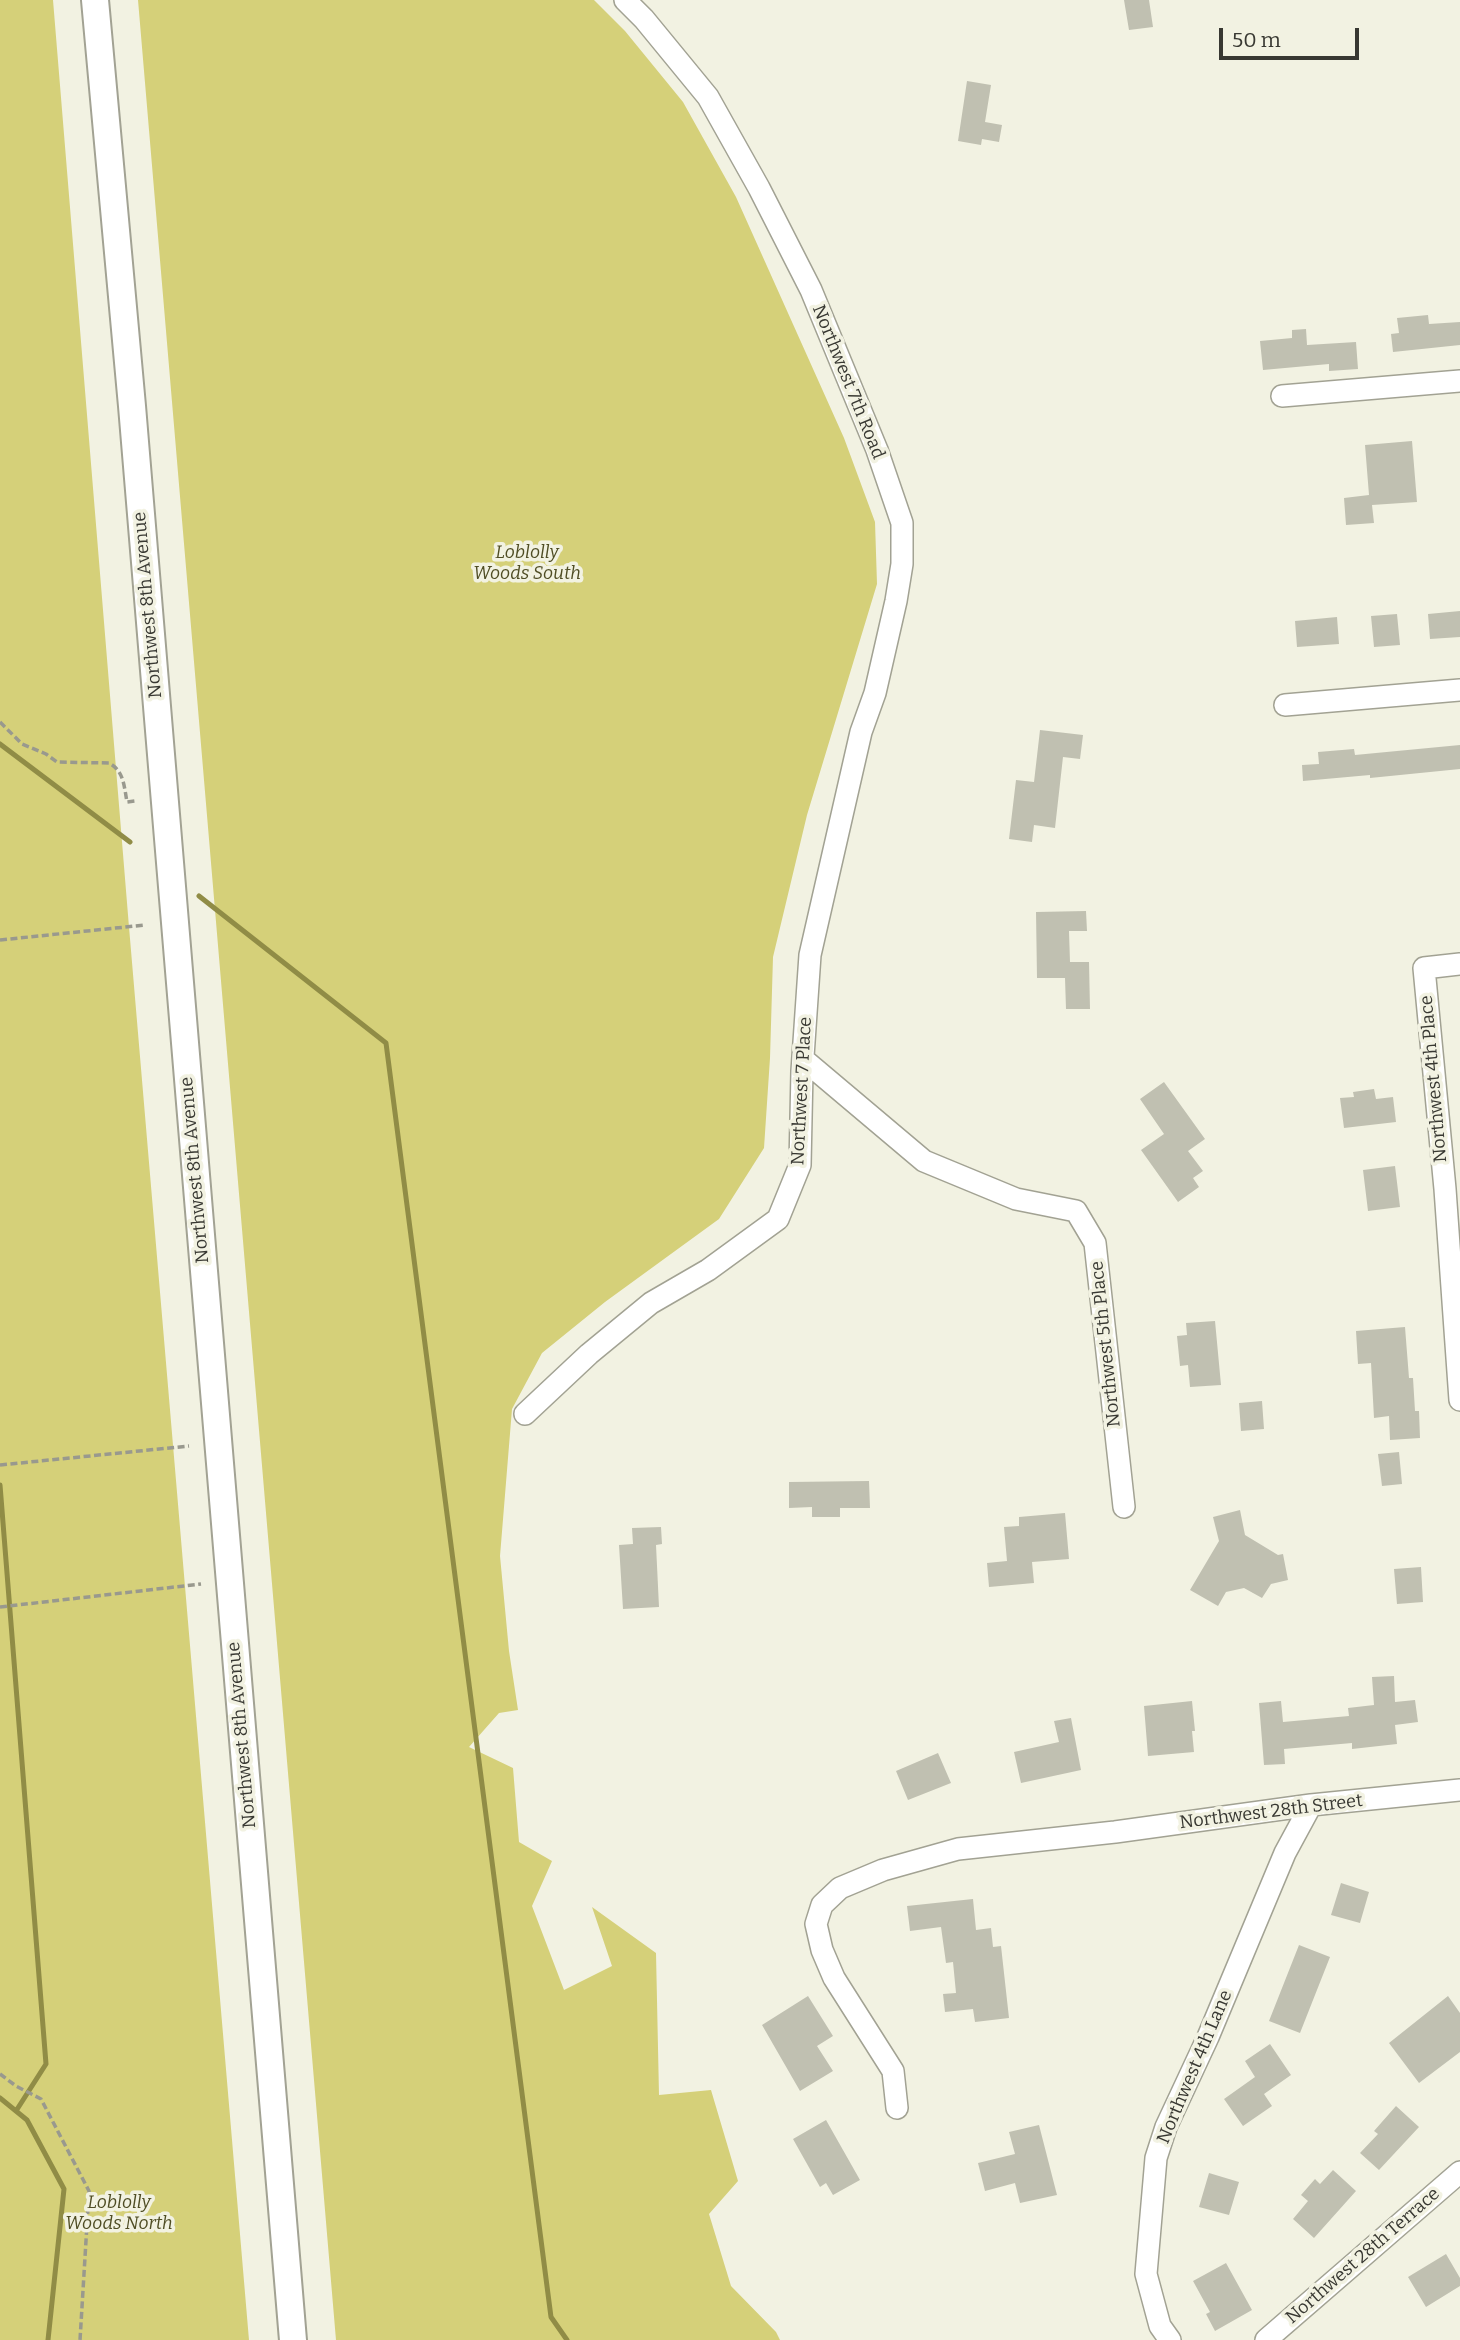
<!DOCTYPE html>
<html>
<head>
<meta charset="utf-8">
<style>
  body { margin:0 }
  #map { position:relative; width:1460px; height:2340px; overflow:hidden; background:#f2f2e2; font-family:Bitter,serif }
  canvas { display:block }
  .scale { position:absolute; left:1219px; top:28px; width:140px; height:32px; box-sizing:border-box; border:4px solid #383832; border-top:0; padding-left:9px; font-size:21px; line-height:24px; white-space:nowrap; color:#383832; -webkit-text-stroke:5px #f2f2e2; paint-order:stroke }
</style>
</head>
<body>
<div id="map">
<canvas width="1460" height="2340"></canvas>
<div class="scale">50 m</div>
</div>
<script>
const c = document.querySelector('canvas').getContext('2d');
c.lineJoin = 'round';
function fillPath(path, color) {
  c.fillStyle = color;
  c.fill(path, 'evenodd');
}
function stroke(path, color, width, dash) {
  c.strokeStyle = color;
  c.lineWidth = width;
  c.lineCap = dash ? 'butt' : 'round';
  c.setLineDash(dash || []);
  c.stroke(path);
}
function write(font, color, halo, rows, align = 'center') {
  c.font = font + ' Bitter,serif';
  c.lineWidth = 7;
  c.setLineDash([]);
  c.textBaseline = 'middle';
  c.strokeStyle = halo;
  c.fillStyle = color;
  for (const [text, x, y, turn = 0] of rows) {
    c.save();
    c.translate(x, y);
    c.rotate((+turn || 0) * Math.PI / 180);
    c.textAlign = isNaN(turn) ? turn : align;
    if (halo) c.strokeText(text, 0, 0);
    c.fillText(text, 0, 0);
    c.restore();
  }
}
fillPath(new Path2D(`
  M0 0H53L129 927 249 2340H0Z
  M138 0H594L625 31 683 102 736 197 844 438 875 522 877 584 807 815 773 957 770 1058 764 1148 719 1219 605 1302 542 1353 512 1409 500 1556 509 1651 518 1710 499 1713 469 1747 513 1768 519 1842 552 1861 532 1906 564 1990 612 1966 592 1907 656 1953 659 2095 711 2090 738 2181 709 2214 731 2286 776 2332 780 2340H336Z`), '#d5d079');
stroke(new Path2D(`
  M0 744 130 842
  M199 896 386 1043 551 2317 567 2340
  M0 1485 46 2064 16 2111
  M0 2098 27 2120 64 2189 48 2340`), '#908c46', 5);
fillPath(new Path2D(`
  M1124 0H1149L1153 27 1129 30Z
  M967 81 991 85 985 122 1002 125 999 142 982 139 981 145 958 141Z
  M1428 315 1429 324 1460 322V345L1393 352 1391 334 1399 333 1397 318Z
  M1306 329 1307 345 1356 342 1358 369 1329 371V364L1263 370 1260 341 1292 338V330Z
  M1412 441 1417 502 1372 505 1374 523 1346 525 1344 498 1369 495 1365 445Z
  M1460 611V637L1430 639 1428 614Z
  M1397 614 1400 645 1374 647 1371 616Z
  M1337 617 1339 644 1297 647 1295 621Z
  M1040 730 1083 735 1080 759 1063 757 1055 828 1034 825 1032 842 1009 839 1016 780 1034 782Z
  M1460 745V769L1370 778V775L1303 781 1302 765 1319 764 1318 752 1354 749 1355 755Z
  M1086 911 1087 931H1069L1070 962H1089L1090 1009H1066L1065 978H1037L1036 912Z
  M1164 1082 1205 1139 1188 1151 1203 1171 1193 1178 1199 1187 1178 1202 1141 1150 1164 1134 1140 1099Z
  M1374 1089 1376 1099 1393 1097 1396 1122 1344 1128 1340 1098 1354 1097 1353 1092Z
  M1395 1166 1400 1207 1368 1211 1363 1170Z
  M1215 1321 1221 1385 1190 1387 1188 1365 1180 1366 1177 1336 1187 1335 1186 1323Z
  M1405 1327 1409 1378H1413L1415 1411H1419L1420 1438 1390 1440 1389 1416 1374 1418 1371 1363 1358 1364 1356 1331Z
  M1262 1401 1264 1429 1241 1431 1239 1403Z
  M1399 1452 1402 1484 1382 1486 1378 1454Z
  M869 1481 870 1508H840V1517H812V1507L789 1508V1482Z
  M1240 1510 1245 1535 1278 1555 1283 1554 1288 1580 1271 1584 1262 1598 1244 1588 1226 1592 1218 1606 1190 1590 1219 1541 1213 1517Z
  M1065 1513 1069 1559 1032 1562 1034 1583 989 1587 987 1563 1007 1561 1004 1527 1019 1526V1517Z
  M661 1527 662 1544 656 1545 659 1607 623 1609 619 1545 633 1544 632 1528Z
  M1421 1567 1423 1602 1397 1604 1394 1569Z
  M1394 1676 1395 1702 1415 1700 1418 1722 1395 1725 1397 1744 1352 1749V1743L1284 1749 1285 1764 1264 1765 1259 1703 1281 1701 1283 1722 1349 1716 1348 1708 1374 1705 1372 1677Z
  M1192 1701 1195 1731H1192L1194 1752 1148 1756 1144 1706Z
  M1071 1718 1081 1770 1021 1783 1014 1752 1059 1742 1054 1721Z
  M938 1753 951 1783 908 1800 896 1771Z
  M1341 1883 1369 1892 1360 1923 1331 1915Z
  M973 1899 976 1930 991 1928 993 1947 1001 1946 1009 2018 975 2022 973 2009 945 2012 943 1994 956 1993 953 1962 946 1963 941 1927 910 1931 907 1906Z
  M1299 1945 1330 1957 1300 2033 1269 2021Z
  M808 1996 833 2036 817 2046 833 2071 800 2091 762 2025Z
  M1448 1996 1460 2013V2052L1419 2083 1389 2043Z
  M1270 2044 1291 2075 1264 2094 1272 2106 1243 2126 1224 2099 1255 2077 1245 2061Z
  M1396 2106 1419 2127 1379 2170 1360 2153 1378 2134 1374 2131Z
  M826 2120 860 2180 833 2195 826 2183 820 2187 793 2139Z
  M1039 2125 1057 2195 1020 2203 1015 2183 985 2191 978 2163 1015 2154 1009 2132Z
  M1333 2170 1356 2191 1314 2238 1293 2219 1308 2201 1301 2195 1315 2179 1320 2184Z
  M1209 2173 1239 2182 1229 2215 1199 2207Z
  M1446 2254 1460 2278V2286L1426 2307 1408 2277Z
  M1226 2263 1252 2310 1215 2331 1206 2314 1210 2312 1193 2281Z`), '#c0c0b1');
const minor = new Path2D(`
  M1282 396 1460 381
  M1285 705 1460 690
  M1460 964 1424 968 1445 1189 1460 1400
  M803 1059 924 1161 1016 1199 1076 1211 1095 1243 1124 1507
  M525 1414 589 1354 651 1303 708 1270 778 1219 800 1165 802 1071 810 955 861 732 875 693 896 601 902 564V523L877 450 811 290 759 188 708 97 644 19 625 0
  M897 2108 893 2071 834 1978 822 1950 816 1924 822 1905 840 1888 883 1870 958 1849 1115 1832 1311 1805 1460 1790
  M1170 2340 1160 2326 1146 2274 1156 2158 1166 2127 1208 2037 1285 1853 1311 1805
  M1266 2340 1460 2172`);
const tertiary = new Path2D(`
  M95 0 132 406 293 2340`);
stroke(minor, '#a2a293', 24);
stroke(tertiary, '#a2a293', 30);
stroke(new Path2D(`
  M0 722 22 744 46 754 57 762 109 763C124 771 124 786 127 802L135 801
  M0 940 145 925
  M0 1465 189 1446
  M0 1607 201 1584
  M0 2074 16 2086 41 2099 89 2191 80 2340`), '#99998e', 3.5, [7, 3.5]);
stroke(minor, '#fff', 21);
stroke(tertiary, '#fff', 26);
write('18px', '#383832', '#f2f2e2', [
  ["Northwest 7th Road",848,382,68],
  ["Northwest 8th Avenue",148,605,-95],
  ["Northwest 4th Place",1434,1079,-95],
  ["Northwest 7 Place",802,1091,-87],
  ["Northwest 8th Avenue",195,1170,-95],
  ["Northwest 5th Place",1106,1344,-96],
  ["Northwest 8th Avenue",242,1735,-95],
  ["Northwest 28th Street",1271,1812,-7],
  ["Northwest 4th Lane",1195,2067,-67],
  ["Northwest 28th Terrace",1363,2256,-41]
]);
write('italic 18px', '#4f4d24', '#f2f2e2', [
  ["Loblolly",527,553],
  ["Woods South",527,574],
  ["Loblolly",119,2203],
  ["Woods North",119,2224]
]);
</script>
</body>
</html>
